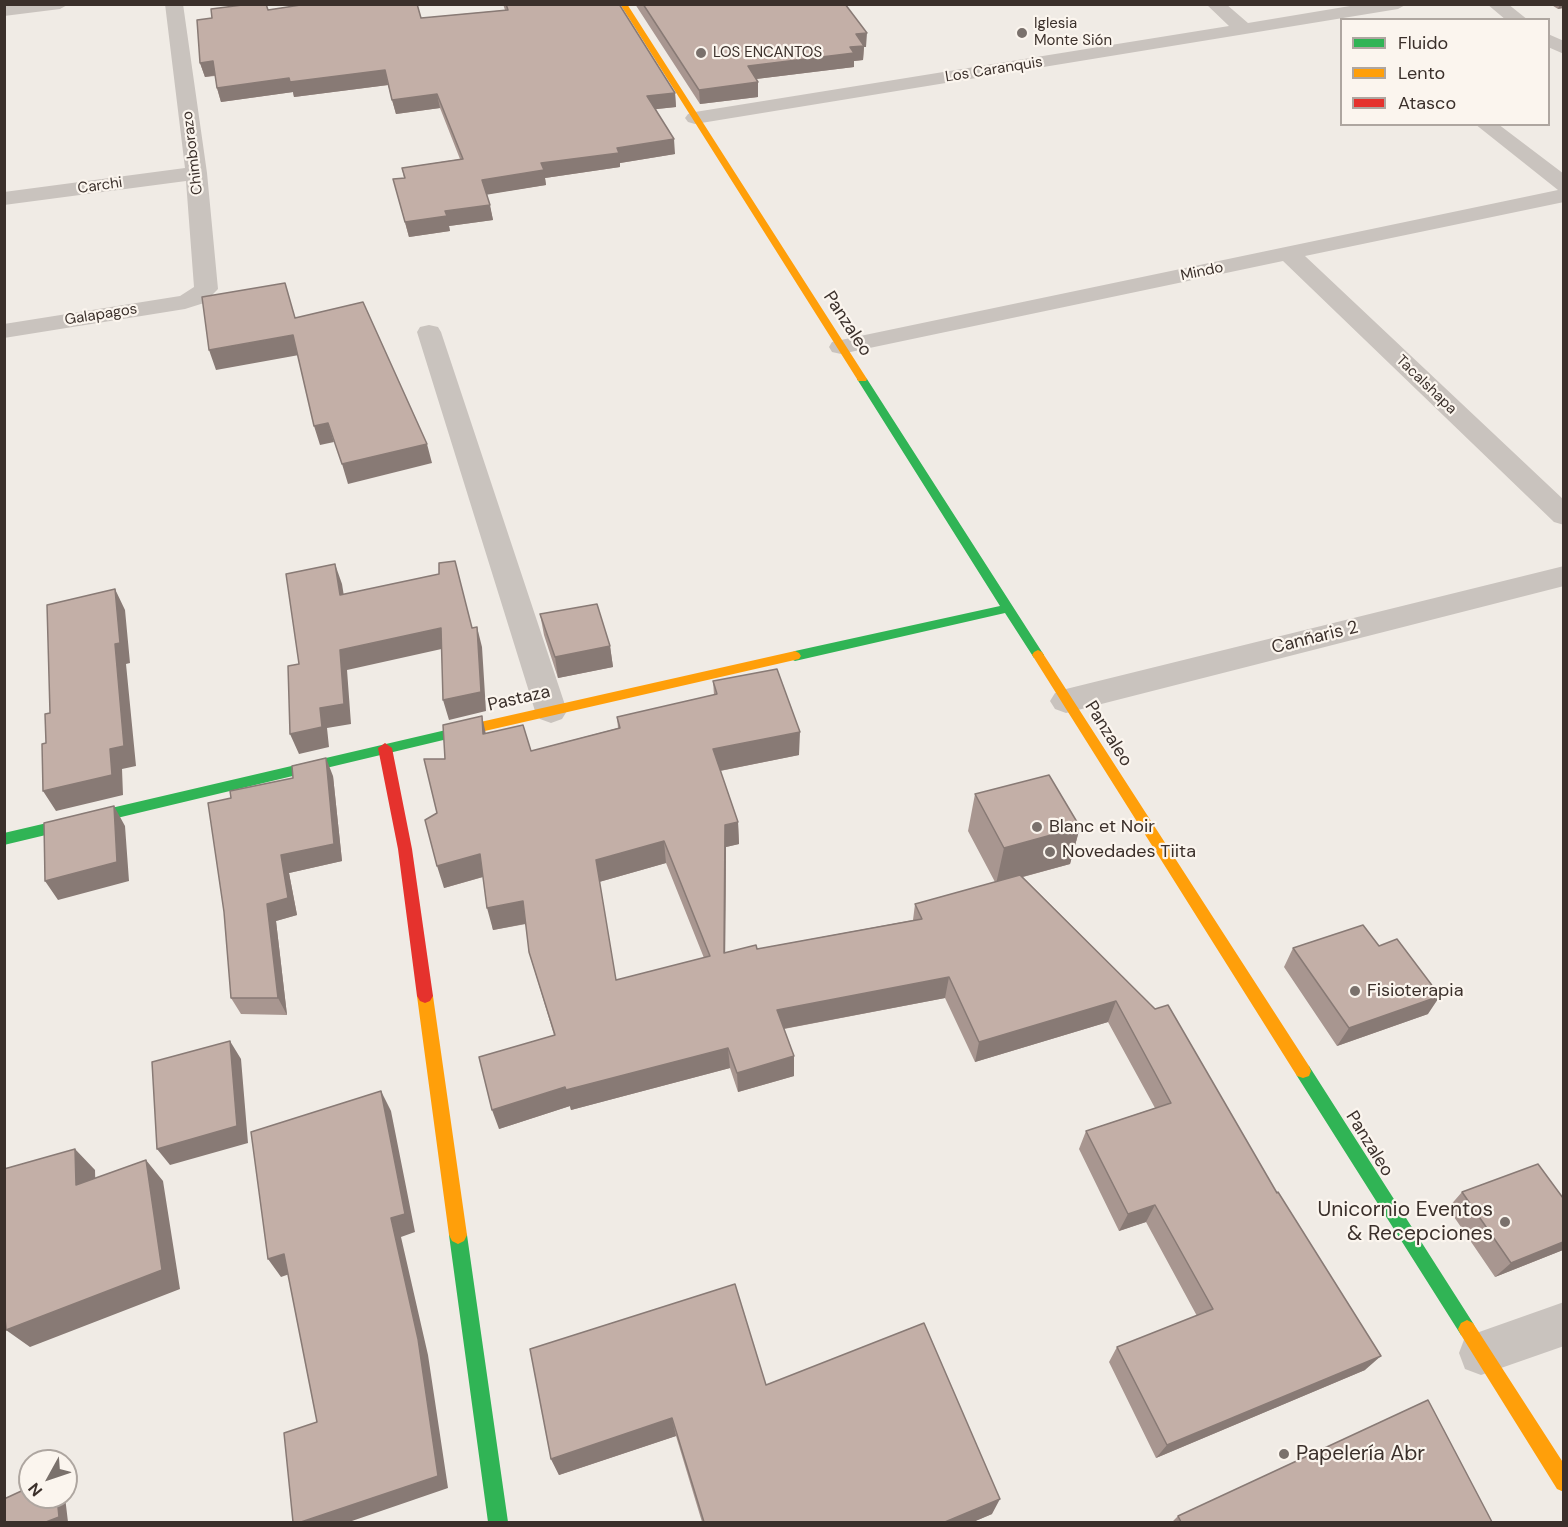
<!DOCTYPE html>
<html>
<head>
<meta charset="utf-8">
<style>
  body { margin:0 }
  #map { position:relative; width:1568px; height:1527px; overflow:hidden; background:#f0ebe5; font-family:"DM Sans",sans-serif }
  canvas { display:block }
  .frame { position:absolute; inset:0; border:6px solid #3b302b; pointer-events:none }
  .legend { position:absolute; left:1340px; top:18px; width:210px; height:108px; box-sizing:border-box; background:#fbf5ee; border:2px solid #aea6a0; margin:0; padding:8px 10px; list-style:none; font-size:18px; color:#3b302b }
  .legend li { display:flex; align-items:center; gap:12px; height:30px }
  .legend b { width:30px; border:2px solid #aea6a0 }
  .north { position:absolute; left:18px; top:1449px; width:60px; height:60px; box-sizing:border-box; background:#fbf5ee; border:2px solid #aea6a0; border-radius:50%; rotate:230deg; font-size:16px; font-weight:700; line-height:24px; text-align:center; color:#3b302b }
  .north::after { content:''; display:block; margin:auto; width:21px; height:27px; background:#7a716c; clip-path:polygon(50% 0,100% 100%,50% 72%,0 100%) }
</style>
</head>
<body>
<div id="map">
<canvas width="1568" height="1527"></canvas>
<div class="frame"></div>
<ul class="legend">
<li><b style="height:8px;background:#30b455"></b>Fluido</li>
<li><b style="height:8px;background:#ff9f0a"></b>Lento</li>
<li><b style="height:8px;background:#e5322d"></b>Atasco</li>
</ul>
<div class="north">N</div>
</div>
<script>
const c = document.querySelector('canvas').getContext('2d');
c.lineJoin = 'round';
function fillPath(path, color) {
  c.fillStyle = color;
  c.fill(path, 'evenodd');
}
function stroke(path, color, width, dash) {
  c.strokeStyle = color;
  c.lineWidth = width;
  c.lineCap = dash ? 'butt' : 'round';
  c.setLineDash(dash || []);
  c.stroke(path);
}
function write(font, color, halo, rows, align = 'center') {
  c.font = font + ' "DM Sans",sans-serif';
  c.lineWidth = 4.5;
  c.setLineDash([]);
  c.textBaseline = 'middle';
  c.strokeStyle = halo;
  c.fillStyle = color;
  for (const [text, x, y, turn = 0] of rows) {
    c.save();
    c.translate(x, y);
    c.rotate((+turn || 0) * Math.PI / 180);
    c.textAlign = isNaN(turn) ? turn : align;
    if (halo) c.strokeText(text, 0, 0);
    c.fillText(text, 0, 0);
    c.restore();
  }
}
fillPath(new Path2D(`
  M13 4H69L60 9 4 16V6Z
  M165 4H183L207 173 218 289 204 303 185 309 4 338V324L180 296 194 287 186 181 4 205V192L185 168Z
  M1206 4H1226L1248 23 1362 4H1407L1398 9 695 124 688 122 685 118 688 114 695 112 1229 26Z
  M1487 4H1508L1528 20H1506Z
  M1548 34 1564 41V54L1548 47Z
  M1475 124H1498L1564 174V202L1305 256 1564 500V525L1554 522 1283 261 841 354 832 352 829 347 832 342 841 340 1558 190Z
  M429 325 438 327 441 332 567 711 562 719 551 723 540 719 535 711 417 332 420 327Z
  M1564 566V586L1066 713 1055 709 1050 701 1055 693 1066 689Z
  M1564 1302V1346L1481 1375 1465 1369 1459 1353 1465 1337Z`), '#c9c3be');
fillPath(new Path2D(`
  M862 376 867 379 1042 652 1044 655 1042 658H1034L1005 613 795 661 791 659 789 656 791 653 795 651 1000 606 857 379Z
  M476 723 483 728 481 731 4 845V833Z
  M1303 1064 1309 1066 1473 1323 1476 1329 1473 1335 1467 1338 1461 1335 1297 1076 1295 1071 1297 1066Z
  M458 1226 464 1229 467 1235 508 1522H488L449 1235 452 1229Z`), '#30b455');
fillPath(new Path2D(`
  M620 4H627L867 379 866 381H858L857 379Z
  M1038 650 1042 652 1309 1066 1311 1071 1309 1076 1303 1078 1297 1076 1034 658 1032 655 1034 652Z
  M795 651 799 653 801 656 799 659 476 733 469 728 476 723Z
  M425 989 430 991 433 996 467 1235 464 1241 458 1244 452 1241 449 1235 417 996 420 991Z
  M1467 1320 1473 1323 1564 1464V1492L1557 1489 1461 1335 1458 1329 1461 1323Z`), '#ff9f0a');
fillPath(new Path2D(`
  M385 743 392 748 412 849 433 996 430 1001 425 1003 420 1001 417 996 398 849 378 748Z`), '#e5322d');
fillPath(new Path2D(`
  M503 4H619L675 93 676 107 656 109 675 154 620 163V167L545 178 546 185 487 194 493 220 449 226 450 231 409 237 393 179 404 178 402 168 460 159 440 108 396 114 388 85 294 97 293 92 221 102 217 88 215 76 205 77 200 63 421 18 505 10Z
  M635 4H845L866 47H864L863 60 854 61V67L756 79 758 82V97L700 104Z
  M1550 4H1563V8L1558 9Z
  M540 614 610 646 613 667 558 678 544 635Z
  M713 681 799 755 720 771 738 822 739 844 726 847 725 953 757 949 913 920 915 904 995 882 968 831 975 794 1080 827 1070 864 1023 877 1155 1009 1365 1370 1156 1458 1109 1362 1117 1347 1197 1316 1146 1222 1119 1231 1079 1149 1086 1131 1155 1108 1108 1022 975 1062 945 998 784 1029 794 1056V1076L738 1092 730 1068 571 1110 570 1106 499 1129 554 1035 529 952 526 924 493 930 483 877 444 888 437 813 445 759 486 733 531 751 618 728 617 717 714 695ZM666 863 704 958 616 980 599 882Z
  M333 776 342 861 289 873 297 915 276 921 287 1015 241 1014 231 998V798Z
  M1293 948 1428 1014 1337 1046 1284 967Z
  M1462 1192 1563 1250 1495 1277 1448 1208Z
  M766 1385 992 1514 973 1522H702L676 1436 559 1475 551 1459Z
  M1178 1516 1492 1522H1172Z`), '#a89690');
fillPath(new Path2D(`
  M1560 4H1563V8L1558 9Z
  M867 33 866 47H864L863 60 854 61V67L748 80V66L850 47 856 34Z
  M213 61 217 75 205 77 200 63Z
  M385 70 388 85 294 97 293 92 221 102 217 88 289 78Z
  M758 82V97L700 104 699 90Z
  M675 93 676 107 648 110 647 96Z
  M437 94 440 108 396 114 392 100Z
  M674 139 675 154 620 163V167L545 178 546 185 485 195 482 180 541 163 617 148Z
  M490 205 493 220 449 226 450 231 409 237 405 222 445 211Z
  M293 335 299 355 216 370 209 350Z
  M328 423 334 442 320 445 314 426Z
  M427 444 432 463 348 484 342 464Z
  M335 564 342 584 347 615 340 595Z
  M115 589 125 610 130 663 126 664 136 766 122 769 123 795 56 811 43 791 110 749 115 644Z
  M477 627 482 647 486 711 449 720 443 700Z
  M441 628 446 648 347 670 351 724 327 728 329 747 299 754 290 734 320 708 340 650Z
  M610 646 613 667 558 678 555 657Z
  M482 716 487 739 483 734Z
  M800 732 799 755 714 772 713 749Z
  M326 758 333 776 342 861 289 873 297 915 276 921 287 1015 278 998 267 904 281 855Z
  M114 806 125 826 129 881 58 900 45 881Z
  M738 822 739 844 726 847 725 974 724 953 725 825Z
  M1080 827 1070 864 996 884 1004 848Z
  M664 841 666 863 599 882 596 860Z
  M480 854 486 876 444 888 437 866Z
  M523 901 529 923 493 930 487 908Z
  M949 977 945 998 777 1030V1010Z
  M1440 996 1428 1014 1337 1046 1349 1028Z
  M1116 1001 1108 1022 975 1062 979 1042Z
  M230 1041 241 1059 248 1143 170 1165 157 1149Z
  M728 1048 730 1068 571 1110 570 1106 499 1129 492 1110 565 1087Z
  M794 1056V1076L738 1092 737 1073Z
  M381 1091 391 1111 415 1232 401 1237 428 1355 448 1488 349 1522H301L391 1218Z
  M75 1149 95 1170 96 1206 76 1185Z
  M146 1160 163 1181 180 1289 30 1347 6 1330Z
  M1155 1205 1146 1222 1119 1231 1128 1214Z
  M1563 1242V1250L1495 1277 1511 1263Z
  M284 1254 298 1271 281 1277 268 1259Z
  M1381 1356 1365 1370 1156 1458 1167 1445Z
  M672 1418 676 1436 559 1475 551 1459Z
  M57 1497H65L68 1522H46Z
  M1000 1499 992 1514 973 1522H945Z`), '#887a75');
const building = new Path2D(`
  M250 4H266L268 10 307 4H417L421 18 508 10 506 4H619L675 93 647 96 674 139 617 148 619 153 541 163 544 170 482 180 490 205 445 211 447 216 405 222 393 179 405 178 402 168 463 159 437 94 392 100 385 70 290 82 289 78 217 88 213 61 200 63 197 20 212 18 211 9Z
  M643 4H845L867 33 856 34 864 46 850 47 854 53 748 66 758 82 699 90Z
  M285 283 295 318 363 302 427 444 342 464 328 423 314 426 293 335 209 350 202 297Z
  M455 561 472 628 477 627 481 692 443 700 441 628 340 650 344 704 320 708 322 727 290 734 288 666 299 664 286 574 335 564 340 595 439 574V563Z
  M115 589 120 643 115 644 124 746 110 749 112 775 43 791 42 744 46 743 45 714 50 713 47 605Z
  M597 604 610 646 555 657 540 614Z
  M777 669 800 732 713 749 738 822 725 825 724 953 756 945 757 949 922 919 915 904 1020 875 1155 1009 1168 1005 1277 1193 1278 1192 1381 1356 1167 1445 1117 1347 1213 1309 1155 1205 1128 1214 1086 1131 1171 1103 1116 1001 979 1042 949 977 777 1010 794 1056 737 1073 728 1048 566 1090 565 1087 492 1110 479 1057 555 1035 529 952 523 901 487 908 480 854 437 866 425 820 437 813 424 759H445L443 725 482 716 483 734 523 725 531 751 620 728 617 717 717 694 713 681ZM664 841 710 956 616 980 596 860Z
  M326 758 334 844 281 855 288 898 267 904 278 998H231L224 912 208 803 231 798 230 791 293 778 292 766Z
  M1049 775 1080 827 1004 848 975 794Z
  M114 806 117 862 45 881 44 823Z
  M1363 925 1379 946 1397 939 1440 996 1349 1028 1293 948Z
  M230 1041 237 1126 157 1149 152 1062Z
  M381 1091 405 1214 391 1218 418 1339 438 1476 301 1522H293L284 1433 317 1422 284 1254 268 1259 251 1132Z
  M75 1149 76 1185 146 1160 162 1270 6 1330 4 1306V1169Z
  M1538 1164 1563 1198V1242L1511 1263 1462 1192Z
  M735 1284 766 1385 924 1323 1000 1499 945 1522H704L672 1418 551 1459 530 1349Z
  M1428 1400 1492 1522H1181L1178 1516Z
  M30 1487V1497H57L59 1517 46 1522H4V1499Z`);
fillPath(building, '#c3afa7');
stroke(building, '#887a75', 1.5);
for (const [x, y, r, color] of [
  [1022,33,6,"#7a716c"],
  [701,53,6,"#7a716c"],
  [1037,827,6,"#7a716c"],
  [1050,852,6,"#7a716c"],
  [1355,991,6,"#7a716c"],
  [1505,1222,6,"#7a716c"],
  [1284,1454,6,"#7a716c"]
]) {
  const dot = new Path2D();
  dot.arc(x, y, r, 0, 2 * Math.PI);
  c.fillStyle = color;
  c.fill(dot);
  stroke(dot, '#fbf5ee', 2);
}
write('15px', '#3b302b', '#fbf5ee', [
  ["Iglesia",1034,24],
  ["Monte Sión",1034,41],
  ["LOS ENCANTOS",713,53]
], 'left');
write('15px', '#3b302b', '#fbf5ee', [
  ["Los Caranquis",994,70,-9],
  ["Chimborazo",193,153,-97],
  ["Carchi",100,186,-8],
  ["Mindo",1202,272,-12],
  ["Galapagos",101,315,-9],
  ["Tacalshapa",1426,385,44]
]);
write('18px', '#3b302b', '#fbf5ee', [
  ["Panzaleo",847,324,57],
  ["Canñaris 2",1315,638,-14],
  ["Pastaza",519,699,-13],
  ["Panzaleo",1108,734,58],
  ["Panzaleo",1369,1144,58]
]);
write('18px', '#3b302b', '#fbf5ee', [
  ["Blanc et Noir",1049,827],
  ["Novedades Tiita",1062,852],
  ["Fisioterapia",1367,991]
], 'left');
write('21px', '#3b302b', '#fbf5ee', [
  ["Unicornio Eventos",1493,1210],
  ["& Recepciones",1493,1234],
  ["Papelería Abr",1296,1454,"left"]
], 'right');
</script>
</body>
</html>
